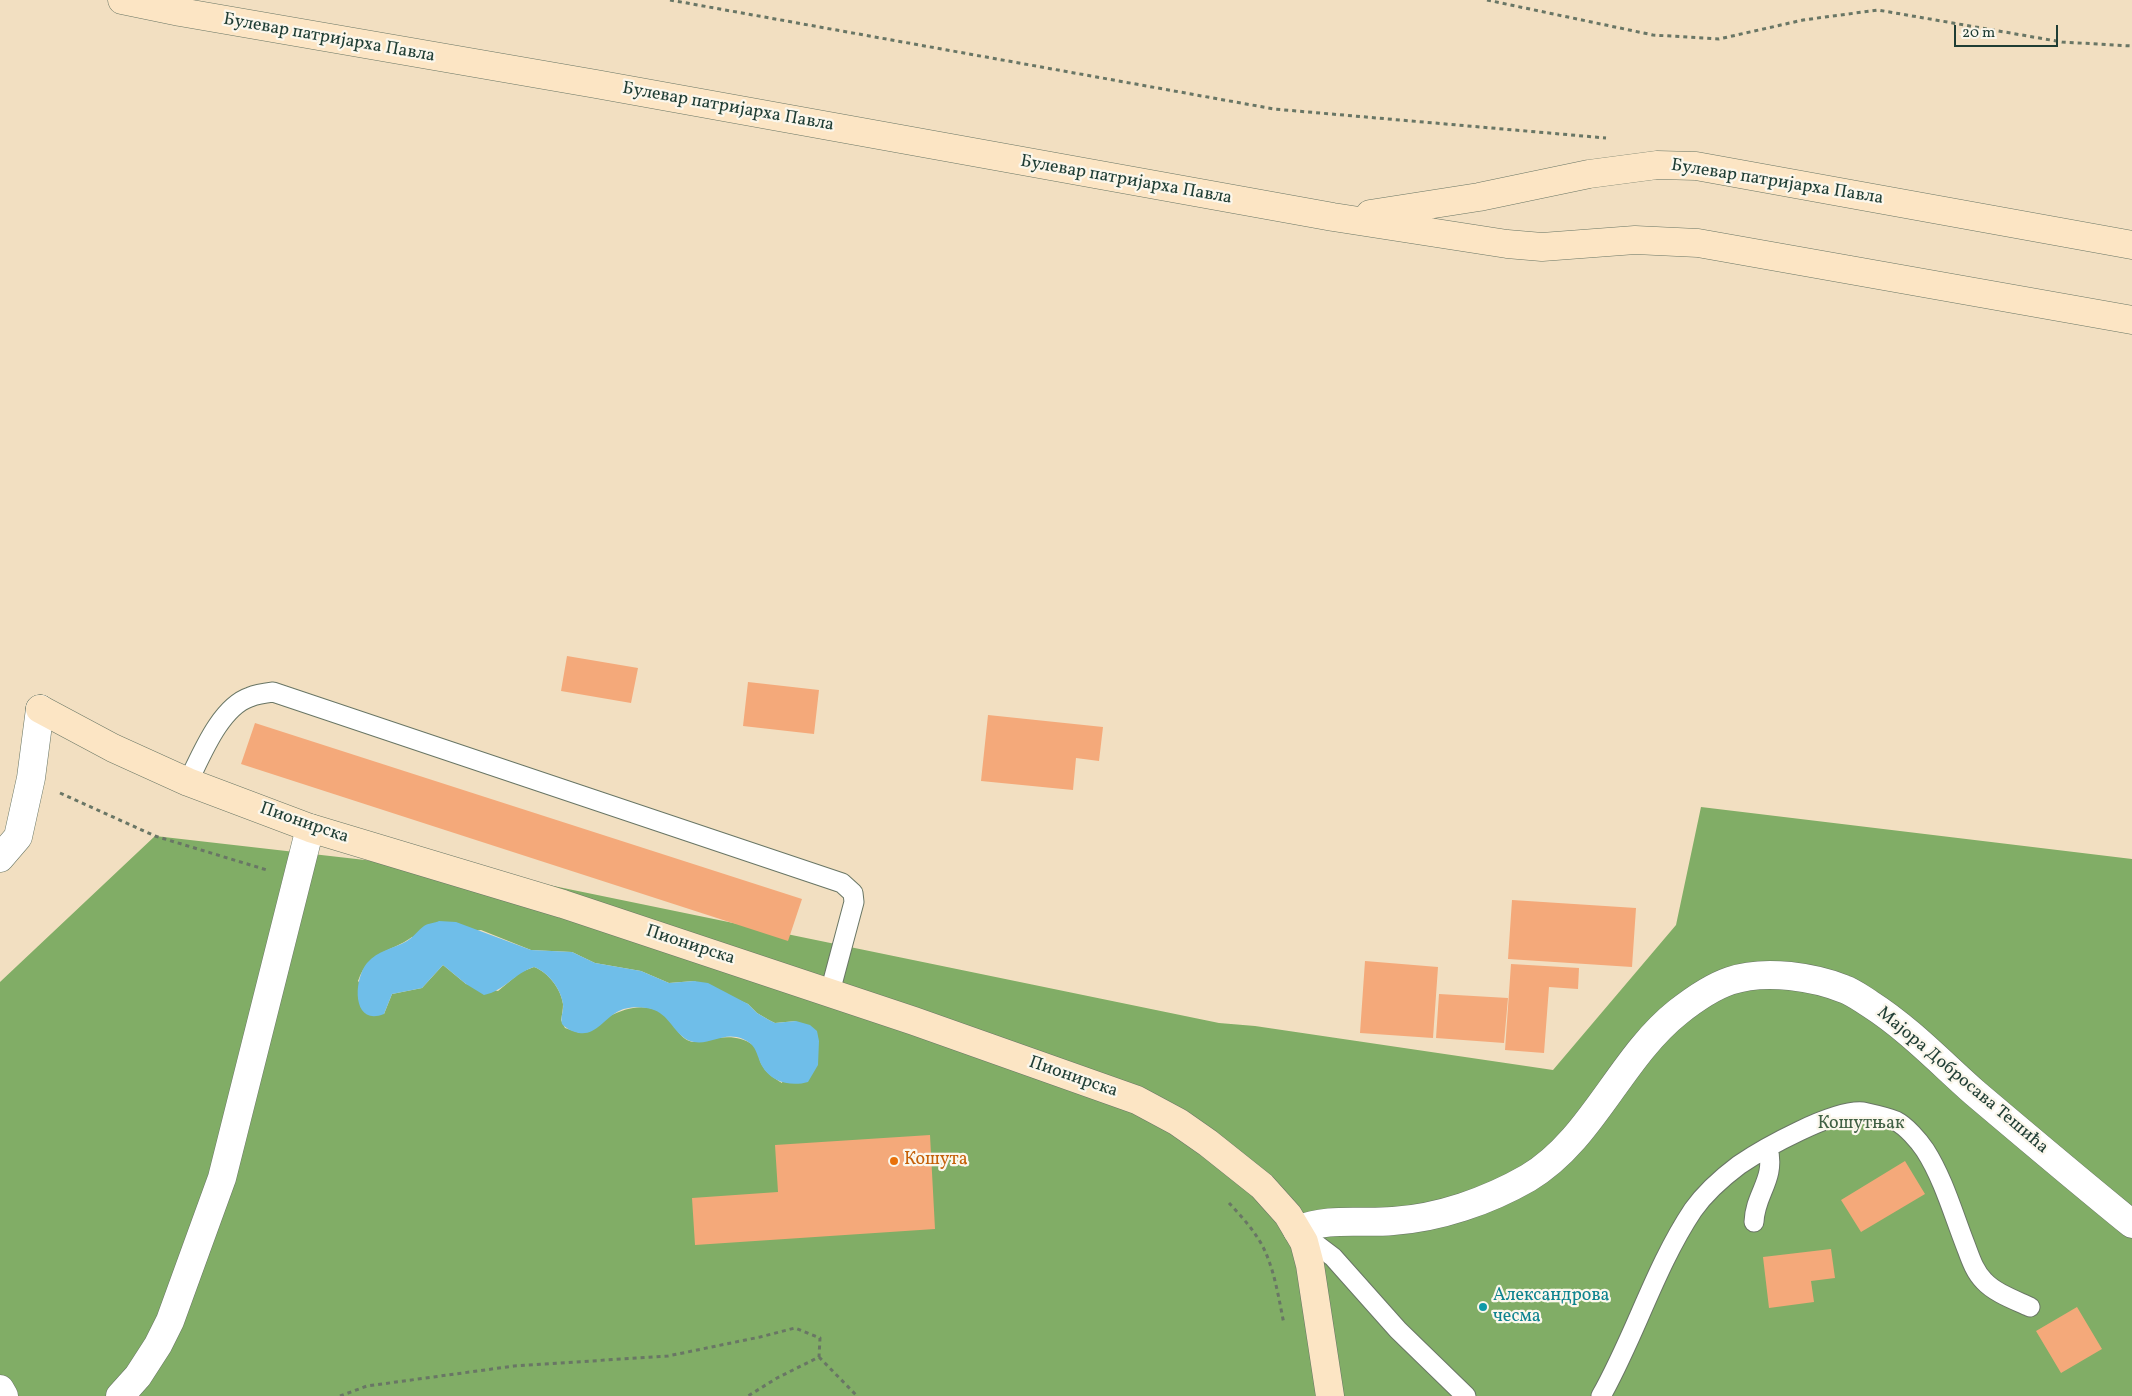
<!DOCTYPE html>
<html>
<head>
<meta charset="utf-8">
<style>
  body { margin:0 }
  #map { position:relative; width:2132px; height:1396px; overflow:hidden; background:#f2dfc1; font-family:Vollkorn,serif }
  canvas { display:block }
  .scale { position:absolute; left:1954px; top:25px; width:104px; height:22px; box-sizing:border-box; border:2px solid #1f3d34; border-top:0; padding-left:6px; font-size:15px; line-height:18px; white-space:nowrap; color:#1f3d34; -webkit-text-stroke:4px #fbf7ec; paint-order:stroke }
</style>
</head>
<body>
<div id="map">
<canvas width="2132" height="1396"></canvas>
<div class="scale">20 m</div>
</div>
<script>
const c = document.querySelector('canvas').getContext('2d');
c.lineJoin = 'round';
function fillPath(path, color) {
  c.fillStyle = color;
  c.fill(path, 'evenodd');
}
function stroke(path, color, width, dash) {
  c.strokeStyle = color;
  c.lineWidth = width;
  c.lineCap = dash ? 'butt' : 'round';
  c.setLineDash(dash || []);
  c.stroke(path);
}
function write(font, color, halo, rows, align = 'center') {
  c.font = font + ' Vollkorn,serif';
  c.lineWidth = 4.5;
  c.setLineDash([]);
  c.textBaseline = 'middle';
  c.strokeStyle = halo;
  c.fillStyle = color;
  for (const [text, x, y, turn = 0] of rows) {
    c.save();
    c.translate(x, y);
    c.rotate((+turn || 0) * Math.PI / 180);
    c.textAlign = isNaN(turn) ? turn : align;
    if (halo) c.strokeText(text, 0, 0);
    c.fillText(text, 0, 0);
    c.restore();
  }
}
fillPath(new Path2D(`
  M1701 807 2132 859V1396H0V982L155 836 505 876 1219 1023 1255 1026 1553 1070 1676 925ZM481 930 531 950 572 952 595 963 641 971 669 983 694 981 748 1004 757 1013 769 1020 775 1023 796 1021 782 1083C774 1078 767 1074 762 1065 758 1059 759 1050 753 1045 738 1034 722 1037 705 1040 702 1041 697 1042 694 1042 681 1041 677 1028 670 1020 643 991 605 1018 580 1033L565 1028 561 1020C562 1015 563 1009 563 1004 561 989 548 972 534 967L521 972 498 991 466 984 443 965 422 988 392 994 384 1014 358 981C369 950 390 953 412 937Z`), '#81ad66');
fillPath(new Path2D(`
  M439 921 456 922 531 950 572 952 595 963 641 971 669 983 694 981 708 983 748 1004 757 1013 769 1020 775 1023 796 1021 810 1025 817 1031 819 1041 818 1065 808 1082C791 1087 771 1082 762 1066 756 1054 757 1045 743 1039 724 1031 711 1045 694 1042 676 1039 671 1016 654 1010 644 1006 626 1006 617 1012 602 1021 594 1038 575 1032 569 1030 566 1028 562 1024 560 1017 564 1011 563 1004 561 989 548 972 534 967 515 973 504 991 484 995L466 984 443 965 422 988 392 994 384 1014C352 1027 353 980 367 963 378 950 393 949 407 941 414 937 418 930 424 926 428 923 435 923 439 921Z`), '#6fbee9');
fillPath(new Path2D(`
  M567 656 638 668 631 703 561 691Z
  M748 682 819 690 814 734 743 726Z
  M988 715 1103 727 1099 761 1076 758 1073 790 981 781Z
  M255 723 802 899 788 941 241 764Z
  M1512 900 1636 908 1632 967 1508 959Z
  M1365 961 1438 967 1433 1038 1360 1033Z
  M1511 964 1579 968 1578 989 1549 987 1544 1053 1505 1050Z
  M1439 994 1508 998 1504 1043 1436 1038Z
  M930 1135 935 1229 695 1245 692 1198 778 1192 775 1145Z
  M1905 1161 1925 1194 1861 1232 1841 1200Z
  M1831 1249 1835 1278 1811 1281 1814 1302 1769 1308 1763 1257Z
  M2077 1307 2102 1349 2061 1373 2036 1331Z`), '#f4a97a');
const lane = new Path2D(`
  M188 782C201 756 220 707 250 697 257 694 265 693 273 692L842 883 853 893 854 902 830 992
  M1754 1222C1755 1193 1776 1180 1768 1148
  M1300 1232 1333 1257 1398 1330 1466 1396
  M1601 1396C1635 1336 1655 1267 1693 1210 1705 1193 1723 1177 1739 1165 1764 1148 1834 1109 1863 1112 1872 1114 1887 1117 1896 1121 1906 1126 1919 1141 1925 1150 1943 1178 1953 1213 1965 1244 1970 1257 1974 1271 1984 1281 1995 1293 2015 1300 2030 1307`);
const street = new Path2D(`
  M0 858 18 837 31 778 40 709
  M1297 1230C1330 1217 1359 1224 1393 1221 1439 1218 1488 1201 1528 1178 1592 1140 1620 1058 1678 1012 1716 982 1741 971 1790 976 1808 978 1827 982 1844 989 1853 992 1862 999 1870 1004 1909 1029 1941 1063 1975 1093 2027 1137 2079 1181 2132 1224
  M0 1389 4 1396
  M120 1396 138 1376 158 1345 170 1321 222 1178 310 828`);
const secondary = new Path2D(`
  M122 0 180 12 596 84 1333 217 1507 244 1542 247 1635 240 1698 243 2132 320
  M1370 214 1479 197 1589 174 1657 165 1696 166 2132 245
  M40 709 113 748 188 782 310 828 563 904 914 1021 1137 1100 1178 1122 1208 1143 1262 1186 1288 1215 1304 1242 1310 1265 1330 1396`);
stroke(lane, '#697665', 21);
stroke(street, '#697665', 29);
stroke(secondary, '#697665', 29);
stroke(new Path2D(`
  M670 0 1274 109 1606 138
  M1487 0 1653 35 1719 39 1803 20 1878 10 2062 42 2132 46
  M60 793 155 836 267 870
  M1229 1203C1241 1216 1256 1232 1264 1249 1275 1272 1279 1300 1284 1324
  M819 1357 857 1396
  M340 1396 367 1386 514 1366 668 1356 760 1337 795 1328 820 1338 819 1357 777 1378 748 1396`), '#697665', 3, [4, 4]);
stroke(lane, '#fff', 19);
stroke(street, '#fff', 28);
stroke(secondary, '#fce5c4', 28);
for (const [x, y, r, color] of [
  [894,1161,5,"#e8710a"],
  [1483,1307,5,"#0f9aa8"]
]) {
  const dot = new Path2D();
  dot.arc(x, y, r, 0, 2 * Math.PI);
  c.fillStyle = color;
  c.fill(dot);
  stroke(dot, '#fbf7ec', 2);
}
write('18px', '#1f3d34', '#fbf7ec', [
  ["Булевар патријарха Павла",329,39,10],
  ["Булевар патријарха Павла",728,108,10],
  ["Булевар патријарха Павла",1126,181,10],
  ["Булевар патријарха Павла",1777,183,9],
  ["Пионирска",304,824,19],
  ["Пионирска",690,946,18],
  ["Пионирска",1073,1078,19],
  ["Мајора Добросава Тешића",1962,1081,40]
]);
write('18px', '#406044', '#fbf7ec', [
  ["Кошутњак",1861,1125]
]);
write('18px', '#c56008', '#fbf7ec', [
  ["Кошута",904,1161]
], 'left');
write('18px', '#0d838f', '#fbf7ec', [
  ["Александрова",1493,1297],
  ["чесма",1493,1318]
], 'left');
</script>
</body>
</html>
